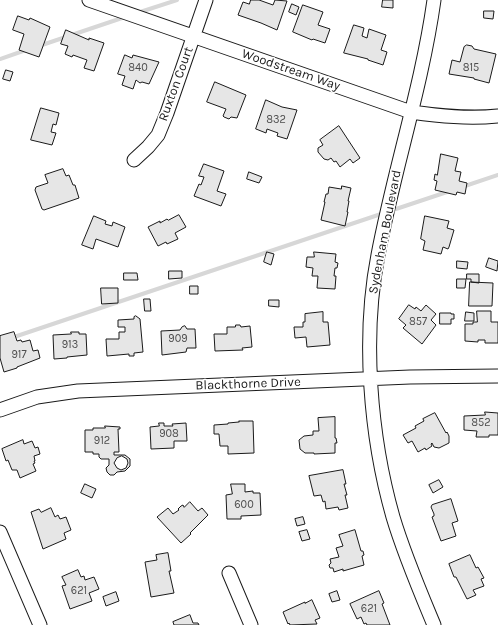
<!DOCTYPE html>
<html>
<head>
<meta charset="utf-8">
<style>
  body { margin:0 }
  canvas { display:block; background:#fff }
</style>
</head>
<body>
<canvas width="498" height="625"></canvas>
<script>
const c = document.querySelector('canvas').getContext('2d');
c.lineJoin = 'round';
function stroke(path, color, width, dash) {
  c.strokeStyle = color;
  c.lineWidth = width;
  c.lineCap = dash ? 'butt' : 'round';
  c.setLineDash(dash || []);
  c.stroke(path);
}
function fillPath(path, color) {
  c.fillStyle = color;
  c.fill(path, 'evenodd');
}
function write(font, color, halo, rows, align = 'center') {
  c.font = font + ' Karla,sans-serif';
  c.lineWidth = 3;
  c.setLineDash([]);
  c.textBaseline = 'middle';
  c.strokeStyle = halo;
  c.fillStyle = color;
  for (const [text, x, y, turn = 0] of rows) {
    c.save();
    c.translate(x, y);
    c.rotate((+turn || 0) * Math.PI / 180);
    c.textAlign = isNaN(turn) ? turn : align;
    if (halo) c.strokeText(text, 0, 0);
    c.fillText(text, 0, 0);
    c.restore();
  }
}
stroke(new Path2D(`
  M137 13 177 0
  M39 46 125 17
  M0 59 26 50
  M462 187 498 175
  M390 211 450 191
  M11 338 384 213`), '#d7d7d7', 4);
const building = new Path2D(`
  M251 0H259L273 5 275 0 287 1 277 30 261 23 238 15 243 2 249 4Z
  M383 0H393V8L382 7Z
  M292 4 299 7 296 15 289 12Z
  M303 5 323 12 318 25 330 29 325 43 313 39 312 40 293 32Z
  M484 11H494L493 19 484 18Z
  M18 16 29 20 30 18 50 27 39 57 19 50 24 34 13 30Z
  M354 25 364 28 362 36 367 38 369 29 386 35 381 50 387 52 383 65 368 60V59L344 53Z
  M66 30 89 40V38L104 43 94 71 84 68 87 60 73 55 72 57 65 54 68 46 61 44Z
  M467 45 472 46 474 49 496 54 489 83 474 79V78L449 74 452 60 460 62 464 47Z
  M125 55 132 58 133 55 159 62 149 84 142 82 140 83 136 80 133 89 122 85 125 76 118 74Z
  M6 70 13 72 10 81 3 79Z
  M215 82 246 95 237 118 231 117 229 119 224 117 223 116 226 109 207 102Z
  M266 100 282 107 297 110 287 139 277 136 278 133 267 129 266 133 256 129Z
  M41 108 59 113 56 125 53 124 51 132 56 133 52 145 31 140Z
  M339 126 360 158 353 163 350 159 340 167 336 161 334 162 331 158 328 160 324 159 318 152V148L323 145 320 140Z
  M441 154 458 158 455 171 461 172 459 181 467 183 465 194 457 192 456 195 435 190 437 181 434 180 435 174 437 175Z
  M204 164 224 171 217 191 226 194 221 206 194 196 199 184 201 185 204 177 199 176Z
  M63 169 66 176 69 175 73 185H75L79 198 44 210 42 209 35 190 36 187 48 183 45 175Z
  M249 172 262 177 259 183 247 179Z
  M342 186 351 188 348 201H349L347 212H348L345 226 321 220 325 202H324L326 194H328L329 187 341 189Z
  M179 215 186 227 175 233 178 239 167 244 166 242 158 246 148 227 160 221V223L167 219 168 220Z
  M94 216 106 221 105 224 112 226 113 222 125 227 118 247 96 239 93 249 82 245Z
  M425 216 449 221 447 228 454 230 449 247 448 249 443 247 441 254 423 250 425 241 421 239Z
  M267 252 274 254 271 265 264 262Z
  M314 252 336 254 335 262 338 263 337 268H335L334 276H336L335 289 317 288 318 276H312L313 268 306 267 307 257H314Z
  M489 258 498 261 497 271 486 267Z
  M457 261 468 262 467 269 457 268Z
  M169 271H182V278L169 279Z
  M124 273H137L138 280H124Z
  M467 274H479V283L471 282V279H467Z
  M457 279H466L465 288H457Z
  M470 282 493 283 492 306H469Z
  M190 286H198V294H190Z
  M101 288H118V303L102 304Z
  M144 299H150L151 311H145Z
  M269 300H279V307L269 306Z
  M409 305 415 309 416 307 421 311 426 305 436 314 431 320 436 325 422 344 403 328 406 325 399 319Z
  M477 311H491V322H498V343H485V340H478V342L465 341V324H473V322H477Z
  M323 312V322H328L330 345 307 347 306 337 295 338 294 327H303V322H305V314Z
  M466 312 474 313V321H465Z
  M440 313H451V314H454V319H451V324H440Z
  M136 316 140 319 143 352 134 353V356H129V354L107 356 106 339H119V332H125V327H118V320L134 319V317Z
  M236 325H240L241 327 250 326 252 347 242 348 243 350 215 351 214 334H227V327H235Z
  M185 326 187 329H195L196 348H187L186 352 162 355 161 331 180 330 182 327Z
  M14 332 17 341 21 340 22 342 30 340 33 351 38 350 40 358 17 367V368L4 372 0 358V336Z
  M71 332H79V334H86L87 355 67 357V358L54 359 53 335 71 334Z
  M485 412 498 413V435H489V437H476L477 431 464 430V416L485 415Z
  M435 413 446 433 447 432 449 436V443L439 448 434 447 432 443 431 444 432 446 426 450 425 448 418 452 412 441 408 443 403 435 416 428 415 426 424 421 423 419Z
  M335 417V438H336L337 443H335V453L314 454V453H305L300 449 299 440 304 436 313 435V431H319L318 418Z
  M239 421H253L254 453 228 454V446H220L219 434H214V425L228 424V423L239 422Z
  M159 423H164V426H173L172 424 186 423 187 441H174V448L151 449 150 427 159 426Z
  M105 426 120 427V429H118L119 452H114V455H125L130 459V466L125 471 117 472 114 475H110L107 472 106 468 109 465V459H101L99 457V454H93V452H85V430H93V428H105ZM122 456 127 459 128 463 126 468 121 470 117 468 114 463 117 458Z
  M23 440 24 444 32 441 35 448 38 447 40 454 34 456 35 461H34L35 463 33 464 36 471 20 478 17 470H12L8 460 6 461 2 449Z
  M343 470 346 484H344L347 495H345L348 508 339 510 338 507 326 509 325 501 323 502 321 495 314 496 309 476Z
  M439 480 443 487 433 493 429 485Z
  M85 484 96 489 92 498 81 493Z
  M231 484H245V492L253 491V493H260L261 515 241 516V519H227L226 495 232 494Z
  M451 499 458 521 452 523 456 536 441 541 432 517 434 516V514L431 507 432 505Z
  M190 502 198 511 202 508 208 515 190 533 191 534 181 543 157 517 168 508 173 514 179 510 178 509 181 506 183 505 184 507Z
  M51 508 55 517 58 515 60 519 66 517 71 530 64 533 66 539 43 549 31 512 39 509 41 512Z
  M303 517 305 524 297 526 295 519Z
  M307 530 310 539 302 541 299 532Z
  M355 530 361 551H363L364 555 362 556 364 565 343 571V569L334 572 333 568H330L329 565 331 563 330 559 339 557 336 548 343 546 339 535Z
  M168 553 171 571H169L174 593 151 597 145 562 157 560 156 555Z
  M470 555 476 568 478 567 484 578 481 579 484 586 473 590 476 595 467 599 456 577H454L449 564Z
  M78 570 81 577 84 576 85 580 94 577 99 589 89 593 92 601 70 609 62 586 66 585 62 577Z
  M337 591 340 600 332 602 329 594Z
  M379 591 384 603 382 604 390 625H367L366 623 364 624 361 617 357 619 350 604Z
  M116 592 119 601 106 606 103 597Z
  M312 600 320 618 315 620 317 624 290 625 289 623 288 624 283 612 305 602V603Z
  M190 615 193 623H198L199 625H174L173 622Z`);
fillPath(building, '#e6e6e6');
stroke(building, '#1a1a1a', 1);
const street = new Path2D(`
  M89 0 411 112C440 116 468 119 498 116
  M434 0C422 86 394 170 378 255 362 337 370 436 393 517 404 554 419 589 434 625
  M134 160 148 147 158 135 167 113 206 0
  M0 410 37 397 78 391 410 377 498 376
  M0 532 40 625
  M229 573 251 625`);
stroke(street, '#1a1a1a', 15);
stroke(street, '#fff', 13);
write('11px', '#4d4d4d', null, [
  ["840",138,68],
  ["815",471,68],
  ["832",276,120],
  ["857",418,322],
  ["909",178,339],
  ["913",70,345],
  ["917",19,355],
  ["852",481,423],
  ["908",169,434],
  ["912",102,441],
  ["600",244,505],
  ["621",79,591],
  ["621",369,609]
]);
write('13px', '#1a1a1a', '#fff', [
  ["Woodstream Way",291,70,19],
  ["Ruxton Court",176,84,-70],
  ["Sydenham Boulevard",385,232,-79],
  ["Blackthorne Drive",248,384,-2]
]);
</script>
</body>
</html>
